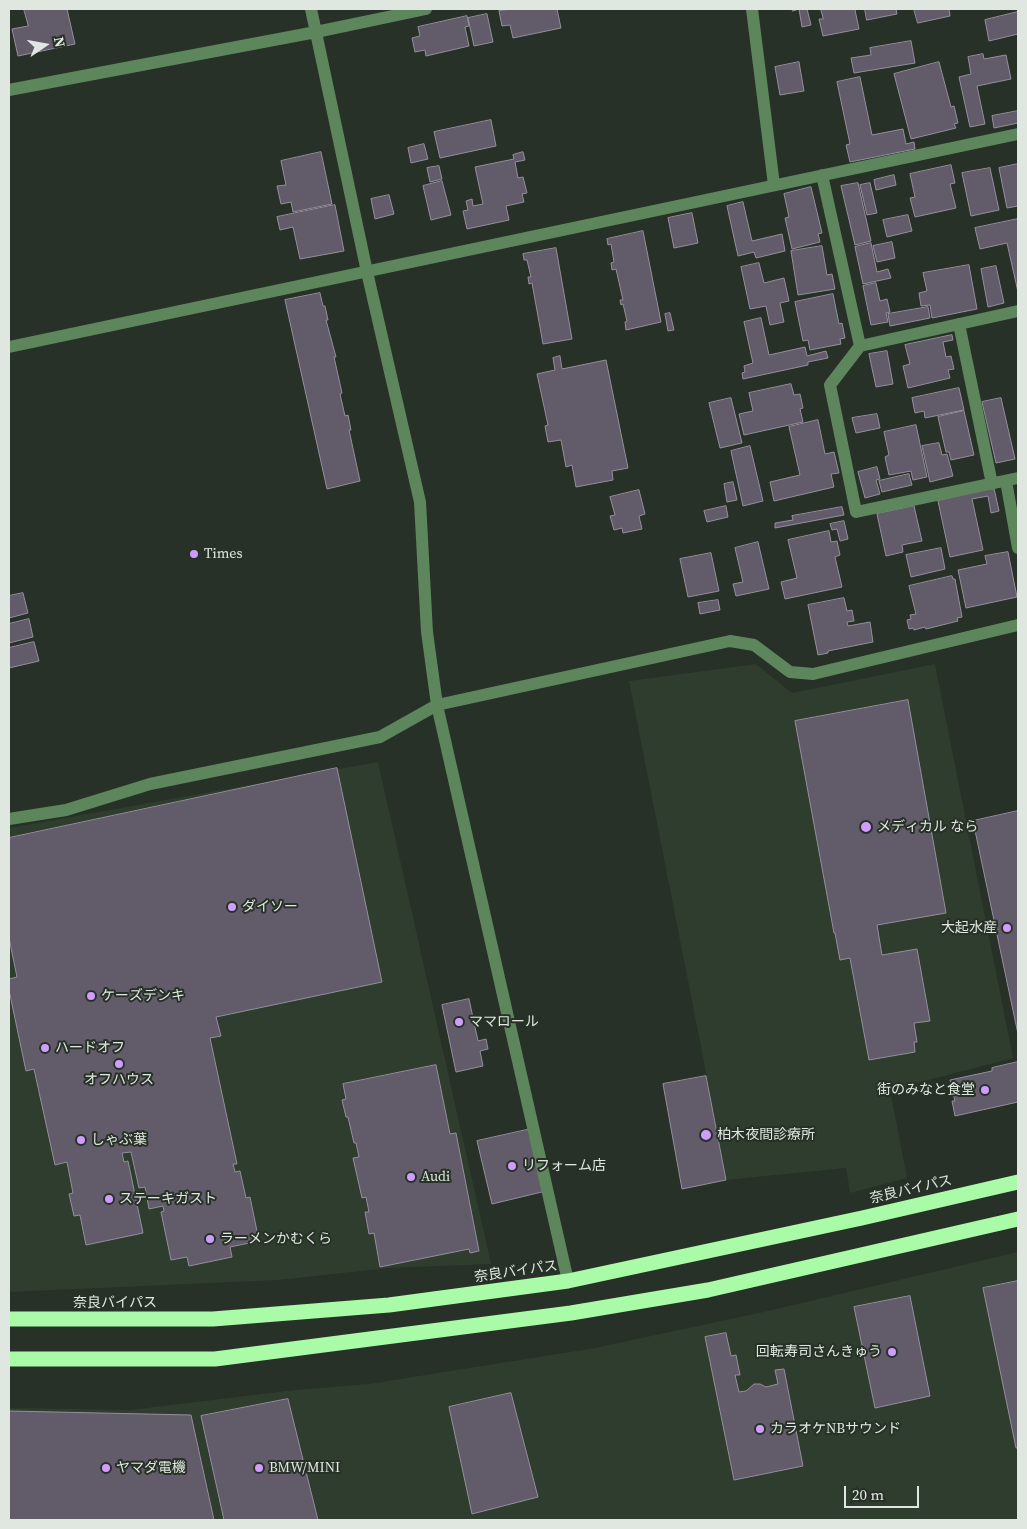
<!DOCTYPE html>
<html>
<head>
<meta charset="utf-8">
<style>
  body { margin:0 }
  #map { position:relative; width:1027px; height:1529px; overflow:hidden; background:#273127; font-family:"Source Serif 4",serif }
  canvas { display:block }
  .frame { position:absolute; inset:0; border:10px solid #e0e7e0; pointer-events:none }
  .north { position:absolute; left:20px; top:20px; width:50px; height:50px; -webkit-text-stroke:4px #273127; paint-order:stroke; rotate:78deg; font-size:14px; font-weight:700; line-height:20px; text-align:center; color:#e0e7e0 }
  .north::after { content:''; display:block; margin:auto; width:18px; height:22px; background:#e0e7e0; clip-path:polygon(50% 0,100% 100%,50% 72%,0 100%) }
  .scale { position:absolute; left:844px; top:1486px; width:75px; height:22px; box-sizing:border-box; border:2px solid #e0e7e0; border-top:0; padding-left:6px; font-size:15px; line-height:18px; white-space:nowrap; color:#e0e7e0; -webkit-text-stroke:4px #273127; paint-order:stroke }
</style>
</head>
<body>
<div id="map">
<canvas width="1027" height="1529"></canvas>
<div class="frame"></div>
<div class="north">N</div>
<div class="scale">20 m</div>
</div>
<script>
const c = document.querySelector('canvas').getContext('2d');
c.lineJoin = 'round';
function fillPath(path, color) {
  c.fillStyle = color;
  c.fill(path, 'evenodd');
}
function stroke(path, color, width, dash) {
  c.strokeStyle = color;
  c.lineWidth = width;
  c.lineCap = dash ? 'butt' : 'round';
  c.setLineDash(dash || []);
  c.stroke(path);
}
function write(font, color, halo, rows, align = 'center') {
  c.font = font + ' "Source Serif 4","Noto Sans JP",serif';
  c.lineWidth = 4;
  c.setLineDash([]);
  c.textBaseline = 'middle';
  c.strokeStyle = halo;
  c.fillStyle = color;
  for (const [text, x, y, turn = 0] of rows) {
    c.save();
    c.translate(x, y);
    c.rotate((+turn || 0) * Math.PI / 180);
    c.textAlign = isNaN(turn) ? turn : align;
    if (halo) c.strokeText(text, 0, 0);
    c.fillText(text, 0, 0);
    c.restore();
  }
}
fillPath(new Path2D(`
  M756 664 792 693 935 664 1013 1058 890 1090 907 1178 850 1193 846 1168 726 1180 704 1062 629 681Z
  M378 762 491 1264 389 1268 278 1280 9 1292V828Z
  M1018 1252V1520H9V1408L130 1410 295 1390 369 1384 595 1348 768 1311Z`), '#2e3d2e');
const building = new Path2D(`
  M24 9H67L75 44 18 56 12 29 28 26Z
  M512 9H557L561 28 513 38 510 25 502 26 499 11Z
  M792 9H807L811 25 802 27 799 9 793 11Z
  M821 9H858L855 10 859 29 823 36 819 19H823Z
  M865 9H896L897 14 867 20Z
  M914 9H949L950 16 918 23Z
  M1018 12V34L989 41 985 20Z
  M487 14 493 42 474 46 468 18Z
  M467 16 469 26 465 27 469 46 426 56 425 50 415 52 412 38 420 36 418 27Z
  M911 41 915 63 854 73 851 58 871 55 870 48Z
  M983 54 984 59 1006 55 1011 79 977 86 985 124 970 127 959 77 971 74 968 57Z
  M799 62 804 91 780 95 775 67Z
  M939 62 951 107 954 106 958 123 954 124 956 128 911 139 894 74Z
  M860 77 872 135 903 129 906 144 914 142 915 149 850 162 846 145 850 144 837 82Z
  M1018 111V123L994 128 992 116Z
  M491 120 496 146 440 158 434 132Z
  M424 144 428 159 411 163 408 148Z
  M321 152 332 204 293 212 291 202 281 204 277 186 286 185 281 161Z
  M523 152 525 160 515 162 518 178 523 177 527 193 522 194 524 202 506 206 509 220 467 229 463 211 468 210 466 201 472 199 473 206 483 204 475 167 514 159 513 155Z
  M1018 164V206L1007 208 999 168Z
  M951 165 955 183 950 184 956 208 915 217 910 198 915 197 910 174Z
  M439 166 442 179 430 182 427 168Z
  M990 168 999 210 971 216 962 173Z
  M894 175 896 185 876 190 874 180Z
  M442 181 451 215 431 220 423 186Z
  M858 183 871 241 855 245 841 186Z
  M870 183 877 213 867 215 860 185Z
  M811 187 822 233 818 234 820 242 792 249 785 218 789 217 784 194Z
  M389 195 394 214 375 219 371 199Z
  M743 202 752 241 782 234 785 251 756 258 754 252 738 256 727 206Z
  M335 205 344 251 300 259 293 227 280 230 277 217Z
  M692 213 698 243 674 248 668 218Z
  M908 215 912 231 887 237 883 220Z
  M1018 219V292L1007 243 980 249 975 228Z
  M643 231 661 322 626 330 625 322 627 321 623 304 621 305 620 300H623L616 269 612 270 611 263 614 262 611 244 608 245 607 239Z
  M892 242 895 258 877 262 873 246Z
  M871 243 877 272 888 269 891 278 863 284 855 247Z
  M822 246 827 275 832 274 835 289 798 295 791 251Z
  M556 248 572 339 543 344 532 283 529 284 528 277H531L527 260H524L523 254Z
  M759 263 764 283 784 278 789 301 780 303 784 322 770 325 766 306 750 309 741 267Z
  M969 265 977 309 932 318 930 305 921 306 919 293 927 291 923 273Z
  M996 266 1004 303 988 307 981 269Z
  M876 283 880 301 887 299 890 312 886 313 888 322 871 325 863 286Z
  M320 293 323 306H325L328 320H326L336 357H334L342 393 340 394 345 416 348 415 351 430H349L360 481 327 489 285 300Z
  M833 294 839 324 842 323 845 338 840 339 841 344 810 350 808 340 803 341 795 302Z
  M928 307 930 318 890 326 888 314Z
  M670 313 674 330 668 331 665 314Z
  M761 318 769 355 805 347 807 356 826 351 828 358 808 362V365L743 379 742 373 745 372 744 366 753 363 744 322Z
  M952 335 953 340 943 342 946 357 951 356 954 369 948 370 950 378 908 388 903 366 910 364 905 345Z
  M887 351 893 384 876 387 869 354Z
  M560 356 562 369 606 360 628 468 612 471 613 480 576 487 572 465 566 467 561 440 548 442 545 426 548 425 537 374 555 370 553 358Z
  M791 384 794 395 800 394 803 408 800 409 803 422 744 435 739 414 753 411 749 393Z
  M959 388 964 410 925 418 924 411 915 413 912 398Z
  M731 398 742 443 720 448 709 403Z
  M1001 398 1015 459 996 463 982 402Z
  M964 411 974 455 951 460 949 452H946L938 417Z
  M877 414 880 428 856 433 852 418Z
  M818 420 825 454 834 452 839 473 831 474 834 487 774 501 770 482 800 475 789 427Z
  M916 425 927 477 913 480 911 471 889 475 885 457 889 455 884 432Z
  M939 443 942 455 947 454 953 476 930 482 922 446Z
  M750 446 763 501 743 506 731 451Z
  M877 467 880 479 876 480 880 494 865 498 858 472Z
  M909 474 912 485 882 492 879 481Z
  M733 482 737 500 727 502 724 484Z
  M994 488 999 511 991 513 988 496 972 499 983 550 950 557 938 501Z
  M639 490 645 514 639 516 642 529 623 533 622 528 614 530 610 516 615 515 610 497Z
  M726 506 728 517 707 522 704 511Z
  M914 506 922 541 902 545 903 552 886 556 877 514Z
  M842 507 844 515 775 528V523L793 520 792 516Z
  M844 521 848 539 840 541 837 529 832 530 830 524Z
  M829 531 831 542 837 541 840 555 835 557 842 587 785 599 781 582 797 578 788 540Z
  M758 542 769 589 736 596 733 584 743 582 735 548Z
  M941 548 945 569 911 577 906 555Z
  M1008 552 1017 597 966 608 958 570 987 564 985 556Z
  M711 553 719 591 688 597 680 559Z
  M952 576 953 579H955L962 617 957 618 958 621 926 629 925 627 914 630 913 628 909 629 907 620 911 619 910 615 916 614 909 586Z
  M23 593 28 613 9 618V596Z
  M844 598 847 611 852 610 854 621 847 622 848 626 870 622 873 642 828 651V653L818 655 808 605Z
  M718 600 720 610 700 614 698 603Z
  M29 619 33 637 9 643V624Z
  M34 642 39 661 9 668V648Z
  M908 700 946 913 877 925 882 955 917 949 930 1021 914 1023 917 1042H914L915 1052 869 1060 850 958 840 960 835 933H834L795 721Z
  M337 768 382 982 216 1017 221 1036 210 1038 237 1164H233L235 1172 240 1171 246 1198 250 1197 259 1241 230 1247 232 1257 189 1266 187 1257 171 1260 161 1212 164 1211 163 1206 149 1209 145 1187 139 1188 131 1152 122 1153 124 1162 128 1161 143 1233 86 1245 80 1215 74 1216 69 1194 73 1193 67 1162 55 1165 34 1069 26 1071 9 990V979L17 977 9 938V838Z
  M1018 811V1034L973 821Z
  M469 999 478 1041 486 1039 488 1049 480 1051 483 1066 456 1072 442 1005Z
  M1018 1062V1102L955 1116 952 1101H955L950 1080 992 1071V1068Z
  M436 1065 450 1134 456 1133 479 1251 470 1253 469 1249 380 1267 374 1233 369 1234 365 1212H369L366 1197 362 1198 353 1158 359 1157 356 1143H354L348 1117H346L342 1100 346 1099 343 1084Z
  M706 1076 726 1180 682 1189 663 1084Z
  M531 1129 546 1191 492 1204 477 1141Z
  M1018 1281V1448H1016L983 1288Z
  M910 1296 930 1396 875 1408 854 1307Z
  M726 1333 731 1356 736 1355 740 1375H735L739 1392 746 1391 754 1384H760L766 1387 778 1384 775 1370 784 1369 803 1466 734 1480 705 1337Z
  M511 1393 538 1497 472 1514 449 1407Z
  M288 1399 318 1520H224L201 1416Z
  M9 1411 191 1415 214 1520H9Z`);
fillPath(building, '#625b69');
stroke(building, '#958e9d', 1);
stroke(new Path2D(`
  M311 9 367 272 420 502 427 632 437 705 568 1281
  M752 9 774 185
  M9 90 316 32 426 9
  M822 175 860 346
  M1018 311 860 346 830 385 856 512 1018 478
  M959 324 992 484
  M9 347 1018 134
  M1006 481 1018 548
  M9 819 66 810 150 784 380 737 437 705 730 641 754 645 790 672 813 674 1018 625`), '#5d865c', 12);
stroke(new Path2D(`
  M9 1319H213L389 1305 568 1281 862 1218 1018 1182
  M9 1359H215L571 1313 708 1290 1018 1219`), '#a9fba8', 15);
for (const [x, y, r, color] of [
  [194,554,5,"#d09dfe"],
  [866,827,6,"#d09dfe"],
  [232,907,5,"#d09dfe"],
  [1007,928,5,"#d09dfe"],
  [91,996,5,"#d09dfe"],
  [459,1022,5,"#d09dfe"],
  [45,1048,5,"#d09dfe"],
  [119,1064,5,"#d09dfe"],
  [985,1090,5,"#d09dfe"],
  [706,1135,6,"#d09dfe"],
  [81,1140,5,"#d09dfe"],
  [512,1166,5,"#d09dfe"],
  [411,1177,5,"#d09dfe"],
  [109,1199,5,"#d09dfe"],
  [210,1239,5,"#d09dfe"],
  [892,1352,5,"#d09dfe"],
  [760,1429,5,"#d09dfe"],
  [106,1468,5,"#d09dfe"],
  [259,1468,5,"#d09dfe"]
]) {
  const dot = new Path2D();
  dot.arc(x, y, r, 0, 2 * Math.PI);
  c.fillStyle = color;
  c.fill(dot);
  stroke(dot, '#273127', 2);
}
write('14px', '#e0e7e0', '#273127', [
  ["Times",204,554],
  ["メディカル なら",877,827],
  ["ダイソー",242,907],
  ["大起水産",997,928,"right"],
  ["ケーズデンキ",101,996],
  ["ママロール",469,1022],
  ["ハードオフ",55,1048],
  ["オフハウス",119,1080,"center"],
  ["街のみなと食堂",975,1090,"right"],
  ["柏木夜間診療所",717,1135],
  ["しゃぶ葉",91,1140],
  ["リフォーム店",522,1166],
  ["Audi",421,1177],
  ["ステーキガスト",119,1199],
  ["ラーメンかむくら",220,1239],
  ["回転寿司さんきゅう",882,1352,"right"],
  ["カラオケNBサウンド",770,1429],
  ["ヤマダ電機",116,1468],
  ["BMW/MINI",269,1468]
], 'left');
write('14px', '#e0e7e0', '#273127', [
  ["奈良バイパス",911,1190,-13],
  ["奈良バイパス",516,1272,-8],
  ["奈良バイパス",115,1303]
]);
</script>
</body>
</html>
